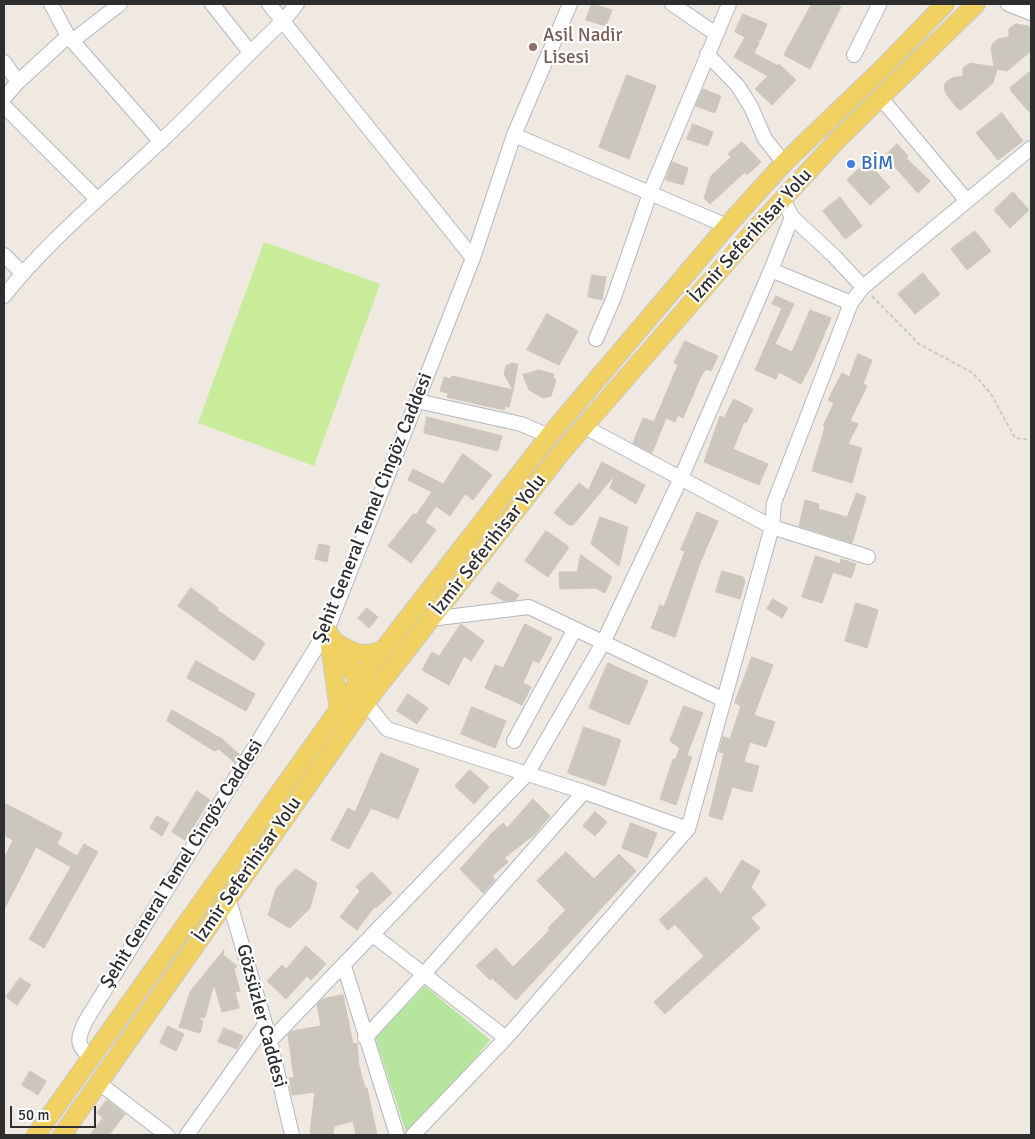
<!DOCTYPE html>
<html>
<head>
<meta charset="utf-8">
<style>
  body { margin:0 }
  #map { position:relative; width:1035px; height:1139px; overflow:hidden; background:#efe9e1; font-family:Signika,sans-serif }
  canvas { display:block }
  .frame { position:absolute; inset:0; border:5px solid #2e2e2e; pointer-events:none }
  .scale { position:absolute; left:10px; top:1106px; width:86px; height:22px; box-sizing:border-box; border:2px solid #2e2e2e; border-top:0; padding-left:6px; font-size:15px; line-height:18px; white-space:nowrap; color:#2e2e2e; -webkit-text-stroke:4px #fff; paint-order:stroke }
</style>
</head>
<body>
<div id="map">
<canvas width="1035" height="1139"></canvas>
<div class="frame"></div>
<div class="scale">50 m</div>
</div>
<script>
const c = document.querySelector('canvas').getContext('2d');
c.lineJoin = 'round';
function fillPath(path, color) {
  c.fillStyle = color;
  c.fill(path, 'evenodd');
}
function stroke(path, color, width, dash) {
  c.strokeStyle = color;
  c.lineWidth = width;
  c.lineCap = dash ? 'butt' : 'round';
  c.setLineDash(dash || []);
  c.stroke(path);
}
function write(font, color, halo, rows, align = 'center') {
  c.font = font + ' Signika,sans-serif';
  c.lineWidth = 4.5;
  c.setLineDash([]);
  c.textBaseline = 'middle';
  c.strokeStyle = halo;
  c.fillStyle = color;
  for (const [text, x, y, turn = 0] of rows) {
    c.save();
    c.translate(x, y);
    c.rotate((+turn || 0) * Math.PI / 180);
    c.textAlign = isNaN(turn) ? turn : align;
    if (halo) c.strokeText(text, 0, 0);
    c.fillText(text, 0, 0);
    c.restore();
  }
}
fillPath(new Path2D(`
  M425 986 490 1040 413 1135H407L375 1037Z`), '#b6e59e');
fillPath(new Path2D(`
  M264 242 380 284 314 466 198 423Z`), '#c9ec9a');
const building = new Path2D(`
  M592 4 612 10 606 26 586 20Z
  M812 4H835L841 7 810 69 784 55Z
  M743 14 767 24 760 41 755 39 759 43 754 53 778 66 779 64 796 80 772 105 755 89 768 76 734 57 745 37 735 32Z
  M1016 24 1028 26 1031 30V51L1007 71 997 69 993 83 961 110 958 109 946 94 944 87 946 82 952 78 963 76V68L970 63 994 67 991 48 993 43 998 39 1009 37V29Z
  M1031 71V114L1010 90 1011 87Z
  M627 75 656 86 629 159 599 147Z
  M703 89 721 96 715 113 696 106Z
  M1002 113 1023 141 998 160 976 133Z
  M693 124 713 132 708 146 687 139Z
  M742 142 761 162 747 175 745 172 710 204 704 198 711 176 731 157 728 154Z
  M897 144 908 156 906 158 930 181 918 193 885 156Z
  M672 162 688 168 683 185 666 180Z
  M867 162 890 187 870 205 847 180Z
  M1013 192 1029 210 1010 228 994 210Z
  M840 197 862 226 845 239 823 211Z
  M975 231 991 251 967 270 951 249Z
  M923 273 940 294 915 314 898 294Z
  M592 275 606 277 602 300 588 297Z
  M776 296 794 304 775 344 792 352 810 310 831 318 813 361 801 384 779 372 776 379 755 370 782 308 772 304Z
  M547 314 578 331 559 365 527 350Z
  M685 341 718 356 711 371 706 369 701 376 683 418 678 415 675 422 666 418 652 453 633 443 643 418 654 422 678 365 674 363Z
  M858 354 872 360 863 384 867 386 850 421 858 424 848 444 862 448 852 483 812 471 825 427 823 426 834 403 828 400 842 373 849 377Z
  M512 363 518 364 513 390 504 374 506 366Z
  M539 370 554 374 553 377 556 380 551 396 543 398 529 390 523 375Z
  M452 376 513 390 509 407 505 406 504 410 447 397 448 393 440 391 444 377 451 379Z
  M734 399 753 409 746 423 744 422 733 449 768 464 759 485 704 462 720 416 724 418Z
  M427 417 502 436 498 451 424 433Z
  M463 454 492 475 473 500 465 494 450 516 436 506 425 522 436 530 411 563 388 546 414 513 416 515 432 492 408 480 413 469 443 484Z
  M602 462 645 485 636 504 610 488 615 475 573 525H569L554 513 579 483 588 490Z
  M857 493 866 497 852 543 799 526 805 500 819 504 818 509 847 517Z
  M697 512 718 521 700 563 675 637 651 628 660 605 664 607 685 551 681 550Z
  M600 517 628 527 619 566 591 544Z
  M546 531 568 546V549L548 577 525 561Z
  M319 544 330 546 327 562 315 559Z
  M581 555 612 577 605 593 595 588 560 589 559 572H577Z
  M816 556 840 564 841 559 856 564 851 578 833 572 822 603 802 597Z
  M722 571 743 577 745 581 740 599 716 592Z
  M498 582 519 595 515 600 504 601 491 593Z
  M191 588 218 608 217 610 265 643 254 661 178 606Z
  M773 599 788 608 782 618 767 609Z
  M856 603 878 610 867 648 845 641Z
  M367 608 378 617 369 628 358 618Z
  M461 624 484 641 471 661 464 656 449 685 422 670 432 652 439 656Z
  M525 624 552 638 539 663 533 660 523 683 531 687 522 705 485 688 495 665 503 668Z
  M752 657 773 665 754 715 775 722 766 747 750 742 744 762 759 766 752 792 732 787 722 820 709 816 724 753 719 752 723 737 730 739 741 706 735 703Z
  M196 661 255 694 246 711 187 678Z
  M608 663 648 681 629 725 589 708Z
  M408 694 428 708 417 724 397 711Z
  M684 706 703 713 687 755 692 757 676 805 660 799 673 759 675 760 680 748 670 741Z
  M472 707 506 721 495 748 461 734Z
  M172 710 222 739 240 755 235 763 219 749 214 751 167 721Z
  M584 727 621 740 605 786 568 773Z
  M381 753 419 769 398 819 371 808 349 849 331 840 348 808 355 812Z
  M470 770 489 787 474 804 455 786Z
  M197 791 210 800 185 840 172 832Z
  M533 799 550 816 535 834 504 858 508 862 492 876 495 880 483 893 460 869 493 832 503 823 507 828Z
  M4 803 62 833 57 844 77 856 84 844 98 852 44 948 29 939 71 867 36 847 4 910V859L13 840 4 835Z
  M595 812 607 822 595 836 583 826Z
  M157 816 169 823 162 836 150 828Z
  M631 823 657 833 647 858 622 848Z
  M566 852 594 879 619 854 636 871 516 1000 492 978 490 980 476 966 496 948 513 967 550 930 548 928 566 910 537 881Z
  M742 860 760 871 751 887 766 905 751 918 760 928 665 1014 654 1002 704 956 675 924 668 930 659 920 706 877 721 894Z
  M296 869 317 883 310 908 290 928 268 915 276 889Z
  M372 872 392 893 376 908 375 906 357 930 340 917 360 891 356 887Z
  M306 946 326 964 311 980 307 976 286 999 267 981 282 965 286 969Z
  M224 950 223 955 237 966 234 969 240 991 235 992 239 1008 222 1012 214 984 205 1017 198 1018 203 1021 200 1033 179 1027 190 992Z
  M20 978 31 985 17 1005 6 997Z
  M343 995 353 1044 357 1043 359 1066 365 1088H367L377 1135H356L353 1121 334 1126 333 1135 310 1133 315 1092 292 1095 289 1078H294L288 1035 292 1031 321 1026 317 1004 323 999Z
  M168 1026 184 1034 176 1051 160 1043Z
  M224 1028 243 1036 237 1049 218 1042Z
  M30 1071 46 1081 38 1095 22 1085Z
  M107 1100 125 1114 109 1135H90L103 1118 97 1113Z`);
fillPath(building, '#cbc7bf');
stroke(building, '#cbc5ba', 1);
const minor = new Path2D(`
  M51 4 68 36 161 142
  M212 4 250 52
  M269 4 473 258
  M672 4 716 34
  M1008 4 1031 13
  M72 41 120 4
  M707 54 738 86 751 107 765 139 784 163
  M854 55 879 5 877 4
  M4 62 18 82
  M880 97 967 201
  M4 98 18 82 68 36
  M4 106 97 199
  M514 135 727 226
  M783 199 792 217 771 270 851 303
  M792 217 834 256 863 287
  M4 255 22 273
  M4 296C50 238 108 192 161 141 203 102 241 60 283 21L297 4
  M596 339 614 297 650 193 729 4
  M417 401 521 424 549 436
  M583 426 772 527 868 557
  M430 619 529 607 724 700
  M366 703 387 729 584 792 688 829
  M514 741 575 629
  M228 897 270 1041 292 1135
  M373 935 506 1038
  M344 966 397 1135
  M365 1038 424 974 584 792
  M270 1041 527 774 603 643 680 480 771 270
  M91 1058C76 1044 77 1041 85 1022L327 630 473 258 514 135 570 4
  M99 1083 167 1135
  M187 1135 265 1025
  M413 1135 506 1038 688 829 772 527 774 503 851 303 863 287 1031 148`);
const major = new Path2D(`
  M327 630 359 681 362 691
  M329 638 339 710
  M335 642C353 653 362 658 382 650
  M36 1135 359 681 549 436 727 226 784 163 882 69 945 4
  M62 1135 373 693 560 454 759 225 839 138 976 4`);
stroke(minor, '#b4b7c1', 16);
stroke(major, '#c9c9c9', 20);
stroke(new Path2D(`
  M872 296 919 344 973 373 991 394 1015 438 1031 440`), '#c9c9c9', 2, [4, 2.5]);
stroke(minor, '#fff', 14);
stroke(major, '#f2d163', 18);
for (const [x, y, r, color] of [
  [533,47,5,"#8d6e63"],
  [851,164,5,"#3f7fe0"]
]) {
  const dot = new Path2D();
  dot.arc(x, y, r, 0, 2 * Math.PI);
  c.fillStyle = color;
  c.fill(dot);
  stroke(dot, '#fff', 2);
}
write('19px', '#785e54', '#fff', [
  ["Asil Nadir",543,36],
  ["Lisesi",543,58]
], 'left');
write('19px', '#366cbe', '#fff', [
  ["BİM",861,164]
], 'left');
write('19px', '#2e2e2e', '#fff', [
  ["İzmir Seferihisar Yolu",751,236,-48],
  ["Şehit General Temel Cingöz Caddesi",373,508,-68],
  ["İzmir Seferihisar Yolu",489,545,-52],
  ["Şehit General Temel Cingöz Caddesi",182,864,-58],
  ["İzmir Seferihisar Yolu",248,870,-55],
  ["Gözsüzler Caddesi",261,1016,75]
]);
</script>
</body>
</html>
